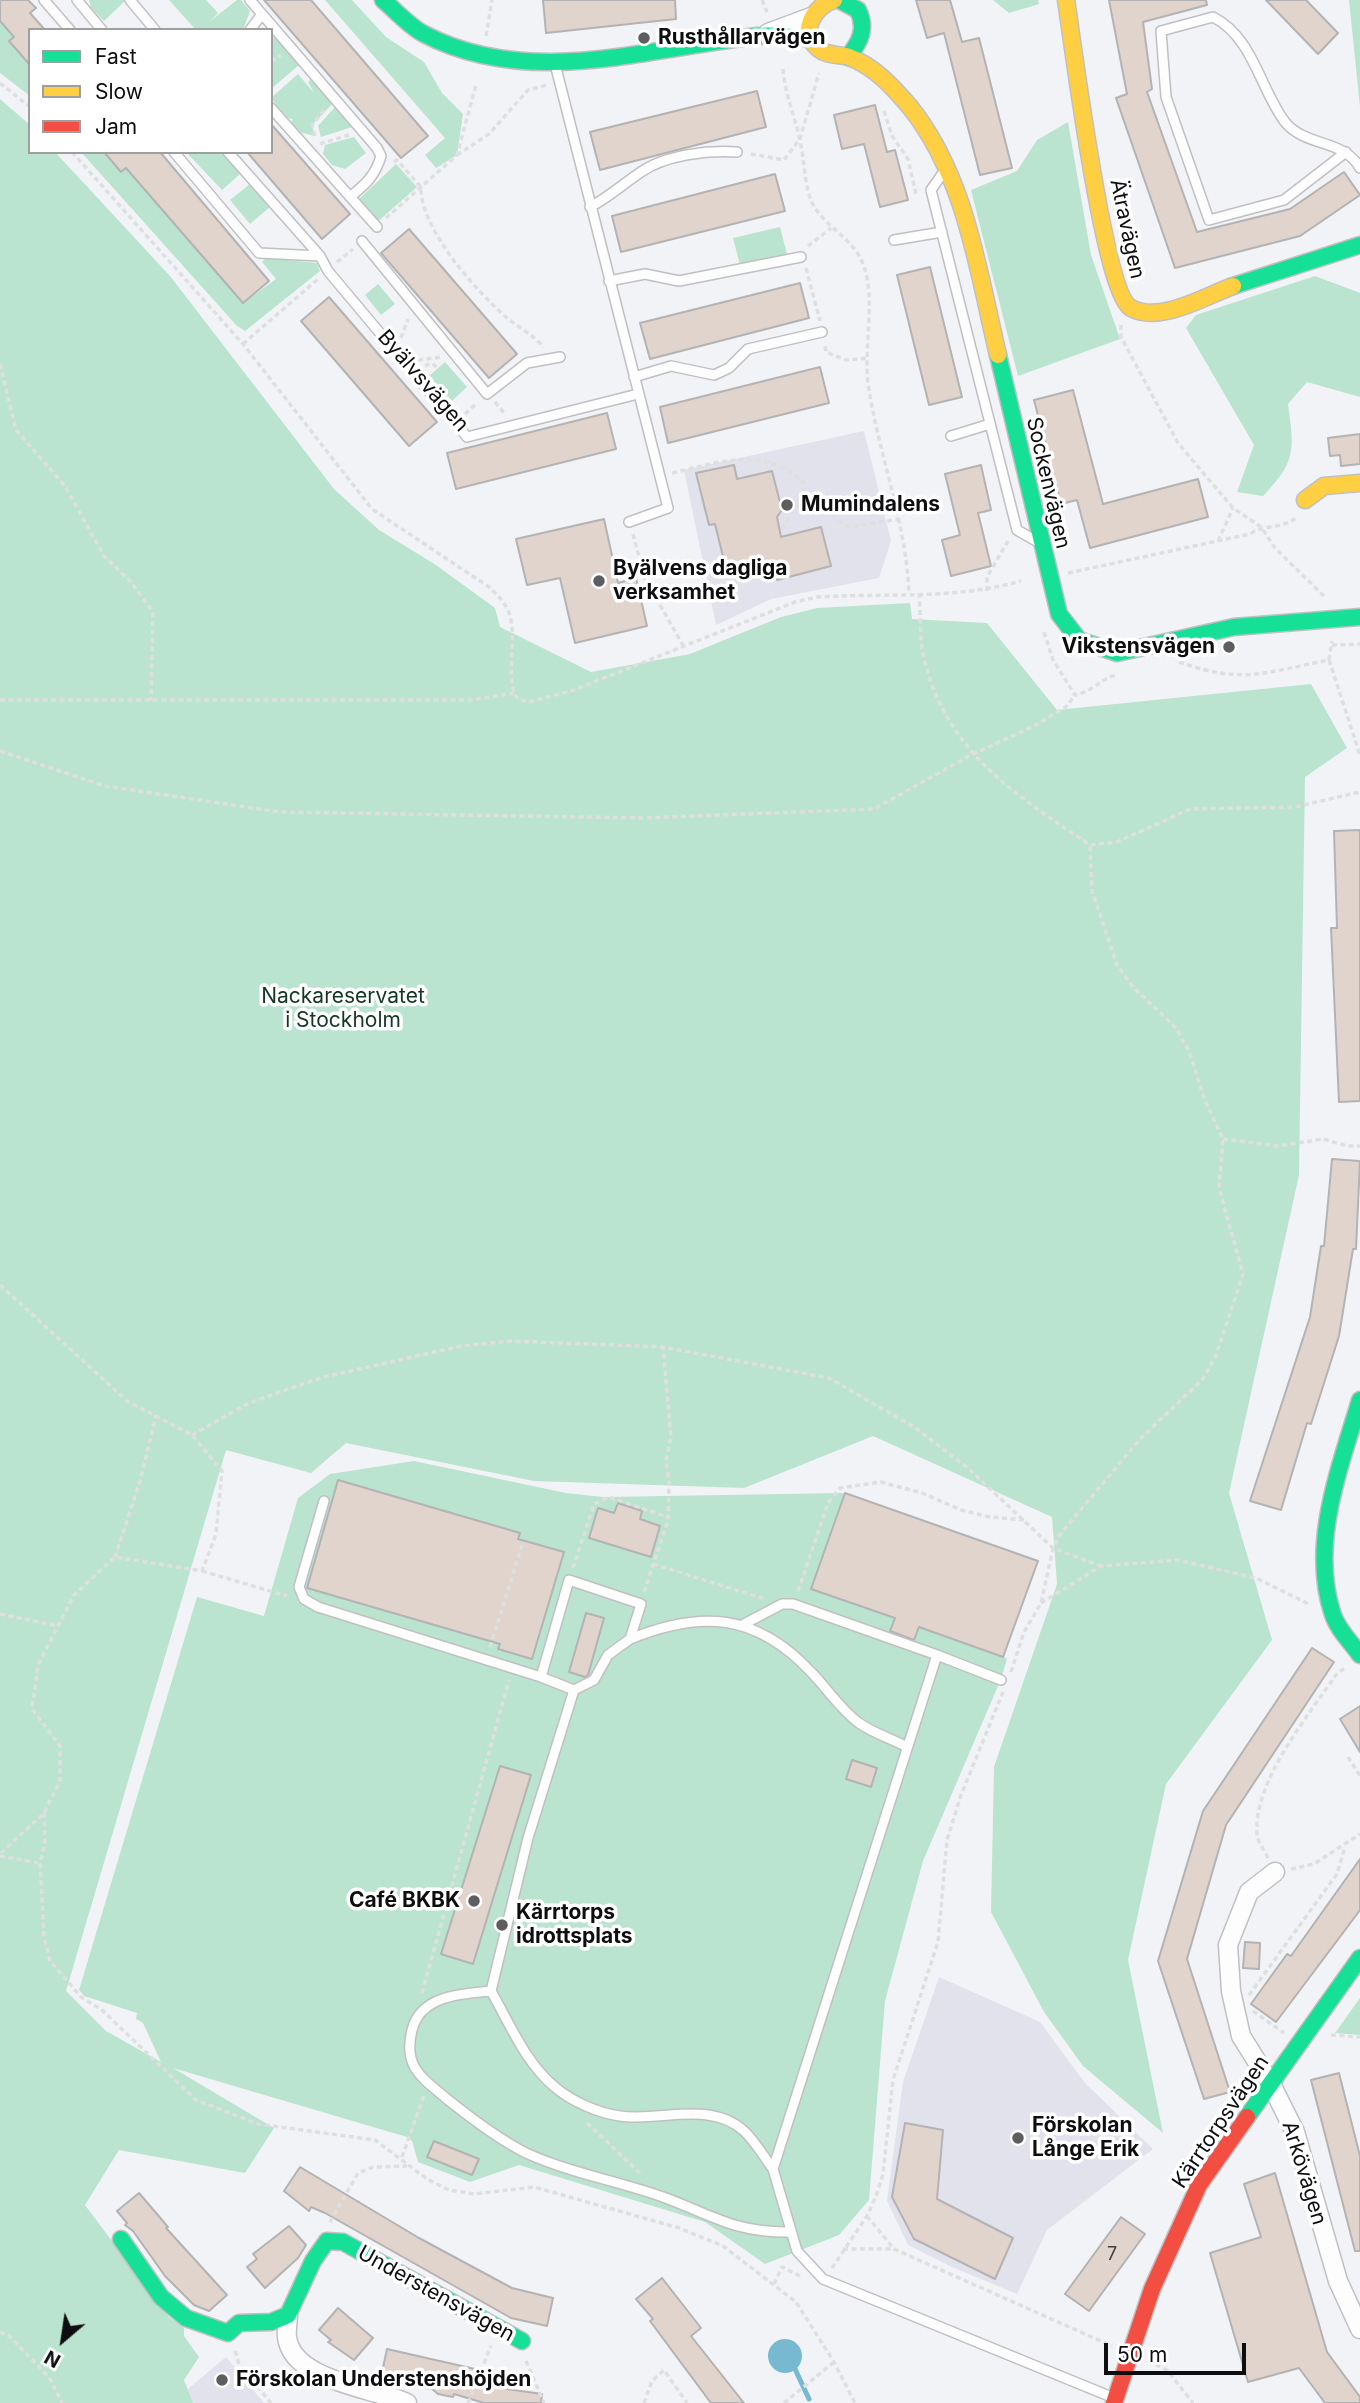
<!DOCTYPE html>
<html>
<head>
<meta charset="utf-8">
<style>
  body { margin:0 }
  #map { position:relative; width:1360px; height:2403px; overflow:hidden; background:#f2f3f6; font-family:Inter,sans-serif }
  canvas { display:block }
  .legend { position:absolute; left:28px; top:28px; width:245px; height:126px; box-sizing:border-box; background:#fff; border:2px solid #9f9f9f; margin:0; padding:9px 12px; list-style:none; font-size:21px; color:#0e0e10 }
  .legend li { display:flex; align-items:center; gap:14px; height:35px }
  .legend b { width:35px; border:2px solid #9f9f9f }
  .north { position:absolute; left:28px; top:2305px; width:70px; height:70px; -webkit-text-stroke:5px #fff; paint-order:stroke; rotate:209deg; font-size:19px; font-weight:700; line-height:28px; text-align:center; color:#0e0e10 }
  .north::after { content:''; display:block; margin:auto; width:24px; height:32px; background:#0e0e10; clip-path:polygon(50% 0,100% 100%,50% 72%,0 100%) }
  .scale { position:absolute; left:1104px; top:2343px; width:142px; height:32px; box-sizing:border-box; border:4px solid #0e0e10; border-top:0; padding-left:9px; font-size:21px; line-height:24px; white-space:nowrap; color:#0e0e10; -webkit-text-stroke:5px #fff; paint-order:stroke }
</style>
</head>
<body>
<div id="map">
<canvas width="1360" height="2403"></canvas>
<ul class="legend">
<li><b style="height:9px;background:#16e098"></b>Fast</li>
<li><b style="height:9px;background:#ffcf43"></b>Slow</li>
<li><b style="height:9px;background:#f24e42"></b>Jam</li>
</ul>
<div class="north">N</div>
<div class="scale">50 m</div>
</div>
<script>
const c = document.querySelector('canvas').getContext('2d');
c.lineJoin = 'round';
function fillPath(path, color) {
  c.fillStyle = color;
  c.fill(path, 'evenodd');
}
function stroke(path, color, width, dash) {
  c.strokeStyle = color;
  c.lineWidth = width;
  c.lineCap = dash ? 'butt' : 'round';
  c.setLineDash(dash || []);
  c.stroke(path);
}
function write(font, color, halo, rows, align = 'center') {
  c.font = font + ' Inter,sans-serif';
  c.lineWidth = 7;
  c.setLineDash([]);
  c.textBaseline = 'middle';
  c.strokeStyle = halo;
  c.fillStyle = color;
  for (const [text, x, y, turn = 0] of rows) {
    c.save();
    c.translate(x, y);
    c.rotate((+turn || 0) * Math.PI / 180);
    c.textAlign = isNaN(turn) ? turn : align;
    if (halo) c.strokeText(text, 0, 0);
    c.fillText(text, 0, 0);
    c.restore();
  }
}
fillPath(new Path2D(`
  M864 431 891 541 879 578 771 599 716 625 684 470Z
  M939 1977 1040 2022 1085 2083 1153 2149 1047 2230 1017 2294 952 2267 908 2245 887 2201 903 2082Z
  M226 2357 264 2403H171Z`), '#e1e2eb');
fillPath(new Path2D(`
  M89 0H123L125 1 104 21 91 8Z
  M169 0H206L218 13 209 22 237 0H241L250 11 243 30H196Z
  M325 0H352L386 37 424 62 442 93 463 114 457 155 436 168 425 155 445 138Z
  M993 0H1038L1039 4 1009 13Z
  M1349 0H1360V107Z
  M0 20 14 37 9 41 30 65V96L0 73Z
  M271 37 277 38 299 65 271 89Z
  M298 74 314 93 308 82 315 76 336 100 312 125 315 136 299 132 291 122 293 119 287 118 271 98Z
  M0 99 30 125V152H55L170 276 334 489 379 530 436 565 495 608 500 627 591 672 690 654 781 617 817 608 910 603 912 619 987 623 1057 710 1311 684 1347 748 1305 777 1299 1175 1229 1493 1272 1640 1166 1784 1128 1960 1163 2133 1083 2066 1044 2012 991 1912 994 1767 1057 1584 1052 1517 873 1436 744 1488 534 1481 346 1443 311 1473 226 1450 66 1991 106 2031 161 2062 143 2023 136 2019 137 2013 84 1996 79 1990 197 1597 264 1616 298 1498 330 1474 414 1461 566 1493 603 1497 845 1493 1038 1561 1004 1657 1007 1659 1001 1679 923 1861 885 2001 869 2200 839 2235 765 2264 705 2222 519 2165 470 2182 418 2162 412 2141 407 2137 173 2068 274 2128 245 2173 119 2150 85 2205 169 2317 184 2328V2336L199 2357 184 2380 193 2403H0Z
  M335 107 352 127 321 137 318 126Z
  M1068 122 1091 255 1120 339 1018 376 971 190 1017 171 1037 140Z
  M354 137 366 153 345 169 332 165 323 154 325 145Z
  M81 152H104L121 171 126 168 243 303 276 279 262 262 266 258 317 263 320 271 245 331 237 326Z
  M186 152H221L240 174 222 190Z
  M396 164 417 187 375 224 355 203Z
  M250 184 270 207 250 224 230 200Z
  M780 227 788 258 741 269 733 238Z
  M1315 276 1360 293V397L1307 382 1288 404C1294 449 1297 461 1263 496L1237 492 1254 445 1186 328 1196 315Z
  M378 284 395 304 381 315 365 295Z
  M445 362 467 387 452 401 429 376Z
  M1360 1998V2035L1335 2033Z`), '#bae4cf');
fillPath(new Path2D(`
  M768 2356a17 17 0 1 1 34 0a17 17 0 1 1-34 0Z`), '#76b9d1');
stroke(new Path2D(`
  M795 2369 809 2399`), '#76b9d1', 5);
const building = new Path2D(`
  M0 0H28L36 8 30 13 45 30H30V65L9 41 14 37 0 21Z
  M264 0H311L428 136 401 158Z
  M543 0H675L676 19 546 33Z
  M916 0H950L962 42 979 38 1012 168 980 175 944 33 927 38Z
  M1109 0H1206L1207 5 1143 22 1152 89 1147 92 1197 232 1290 209 1344 172 1360 195 1300 236 1175 268 1116 98 1127 94Z
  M1266 0H1306L1338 33 1318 54Z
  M757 91 766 127 600 170 590 132Z
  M875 105 887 152 895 150 908 200 880 207 864 144 842 149 834 115Z
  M271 124 350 214 322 239 247 152H271Z
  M104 152H160L269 281 243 303 126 168 121 172Z
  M775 174 785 211 621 252 612 216Z
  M409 229 517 354 489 378 381 253Z
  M930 267 962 397 929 405 897 275Z
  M800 283 809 318 650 359 640 323Z
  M329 297 437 422 409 446 301 321Z
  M820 367 829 403 668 443 660 407Z
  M1073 390 1103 504 1198 479 1208 517 1090 548 1077 500 1061 504 1034 400Z
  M607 413 616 449 456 489 447 453Z
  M1360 434V464L1341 466 1340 455 1330 456 1328 438Z
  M734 465 737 479 772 471 782 510 777 517 781 537 821 527 831 566 777 580 773 567 728 577 715 524 709 525 696 473Z
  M981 465 991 510 978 513 991 566 951 576 942 540 960 535 945 474Z
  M604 519 618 583 636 578 647 626 575 643 560 578 527 585 516 539Z
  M1360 830V1101L1339 1102 1331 928H1337L1334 831Z
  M1332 1159 1360 1161 1356 1249H1353L1339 1336 1311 1424 1307 1423 1281 1510 1250 1501 1310 1317 1321 1246H1324Z
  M338 1480 520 1533 518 1539 564 1552 532 1659 498 1649 500 1644 307 1588Z
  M845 1493 1038 1561 1003 1657 919 1627 914 1640 890 1631 895 1618 811 1589Z
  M618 1503 642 1511 640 1519 660 1526 651 1557 589 1538 598 1508 614 1513Z
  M586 1613 604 1618 588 1675 585 1677 569 1672Z
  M1312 1648 1334 1662 1226 1825 1187 1959 1230 2092 1204 2099 1158 1961 1203 1811Z
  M1360 1706V1752L1340 1719Z
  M852 1760 877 1768 871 1787 846 1779Z
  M500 1766 531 1775 473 1964 441 1954Z
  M1360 1859V1910L1276 2022 1251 2004 1287 1954 1291 1956Z
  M1245 1942 1260 1943 1259 1969 1243 1968Z
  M1339 2073 1360 2156V2251H1355L1311 2080Z
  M905 2123 943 2130 937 2199 1013 2238 995 2279 914 2239 892 2197Z
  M434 2141 479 2159 472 2175 427 2157Z
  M300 2167 419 2238 512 2288 553 2298 547 2326 511 2318 325 2213 311 2207 309 2211 284 2191Z
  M1275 2173 1327 2352 1360 2397V2403H1325L1299 2368 1248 2382 1210 2253 1261 2237 1244 2184Z
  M139 2193 168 2227 166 2228 227 2295 209 2311 194 2305 165 2276 133 2231 125 2225 127 2223 117 2211Z
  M1121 2217 1145 2234 1089 2311 1065 2294Z
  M289 2226 306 2245 298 2258 265 2288 247 2267 257 2259 253 2254Z
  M662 2278 701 2328 691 2336 744 2403H711L650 2321 653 2319 636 2299Z
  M338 2308 373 2338 354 2360 328 2342 331 2340 319 2330Z
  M387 2349 475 2369 472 2384 542 2394 541 2403H484L454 2394 453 2397 438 2394 432 2389 395 2384V2381L381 2377Z`);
fillPath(building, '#e1d4cc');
stroke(building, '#b3b3b3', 2);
const lane = new Path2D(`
  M44 0 70 30
  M77 0 102 30
  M130 0 155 30
  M250 0 377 148 381 156C375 176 366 184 350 197
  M250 30 262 14
  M555 64 668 508 629 522
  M271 108 377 227
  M174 152 259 253 320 256
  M228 152 320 256 328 271 467 437 638 394
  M1346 152 1284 200 1209 220 1166 97 1161 31 1213 17C1253 37 1260 89 1285 122 1305 147 1344 139 1360 168
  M945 170 931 190 1017 530 1038 542
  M590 207C609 197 623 184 641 172 665 155 708 150 737 152
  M894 240 942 232
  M362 241 487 394 527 363 560 357
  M609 281 645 274 679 281 801 257
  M634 377 671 366 714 375 729 368 748 349 822 332
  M951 436 990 424
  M324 1501 299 1587 304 1599 318 1607 541 1677 574 1690 528 1838 491 1991
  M744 1624 782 1604H793L937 1655 773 2169 797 2251 823 2279 1114 2398
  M937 1655 1001 1680
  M541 1677 569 1580 641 1604 630 1639C701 1610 756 1613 811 1672 826 1687 841 1710 859 1723 873 1733 892 1739 907 1747
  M574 1690 594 1680 608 1655 630 1639
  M773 2169C764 2157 755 2141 744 2131 710 2100 660 2122 620 2116 598 2113 573 2102 556 2088 526 2064 510 2024 491 1991 461 1994 421 1995 412 2030 403 2067 421 2077 447 2099 472 2119 498 2139 526 2153 570 2173 618 2181 663 2197 712 2215 735 2233 790 2232`);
const street = new Path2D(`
  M768 33 811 17
  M1275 1872 1249 1892 1228 1945 1231 1991 1241 2036 1271 2084 1295 2132 1338 2281 1360 2329
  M288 2315C288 2322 286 2330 287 2337 292 2381 374 2388 407 2403`);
const fast = new Path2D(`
  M383 0C396 11 409 26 424 34 529 89 648 48 758 36 776 34 793 38 811 38
  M839 0 858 10C867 29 860 42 848 57
  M1233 286 1360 245
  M998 355 1059 614 1079 640 1117 653 1234 627 1360 617
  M1360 1400C1340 1468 1309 1544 1333 1615 1338 1630 1351 1642 1360 1655
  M1247 2117 1360 1958
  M121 2239 161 2297 186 2318 228 2333 239 2323 271 2322 288 2315 313 2261 327 2241 343 2242 522 2341`);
const slow = new Path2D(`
  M834 0C814 6 798 32 819 49 827 56 839 54 849 57 874 66 893 87 910 107 966 177 978 271 998 355
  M1066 0C1073 44 1104 293 1131 308 1160 324 1205 296 1233 286
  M1305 500 1324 486 1360 483`);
const jam = new Path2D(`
  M1114 2403 1152 2289 1199 2185 1247 2117`);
stroke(lane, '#c0c0c3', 12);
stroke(street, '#c0c0c3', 21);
stroke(fast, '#c0c0c3', 19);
stroke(slow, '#c0c0c3', 19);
stroke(jam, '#c0c0c3', 19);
stroke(new Path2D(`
  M762 0 767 12
  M486 36 492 0
  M271 61 281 55
  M783 69C785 95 795 116 800 141 805 161 804 192 815 208 829 229 854 240 863 264 877 299 862 352 869 390 880 458 906 523 909 593
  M0 83 30 107
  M884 111 892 136 908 159 916 194
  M315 136 312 125 326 108
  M320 144 349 135
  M72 152 243 344 372 509 489 587C497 595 505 602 509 613 518 637 504 683 518 699L529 702 574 690 795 602 817 597C885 593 955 600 1021 581
  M751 154 784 160 800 139 819 73
  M457 155 489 134 528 90 547 85
  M394 162 397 160 421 187C420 228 475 290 506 317 518 327 533 335 544 347
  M386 218 457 155 476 85
  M808 246 831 228
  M337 262 353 249
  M806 268 820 321
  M1121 325V337L1178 443 1233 508 1261 527 1275 548 1326 598
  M401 338 408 319
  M243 344 318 279
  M825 346 826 352 846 360 868 358
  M418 360 442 357
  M0 364 16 430 65 486 104 556 130 581 153 612 151 701
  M425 366 431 363 438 368
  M495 402 506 415
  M465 414 477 403
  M672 473C721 462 762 445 804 483L803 494
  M782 529 803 494 849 527 899 519
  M633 534 645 579 684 647
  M1218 541 1233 508
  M1068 573 1250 534C1265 524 1284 529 1297 517
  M987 591V577L1008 541
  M919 593C921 615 919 641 925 663 950 755 1016 795 1090 845L1117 842 1190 809 1295 807 1360 792
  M1044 632 1053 660 1075 695C1092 692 1100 679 1116 675
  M1332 645 1360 644
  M1329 660 1360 755
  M1179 662C1244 685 1265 672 1329 660L1332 641
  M0 700H472L514 693
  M0 751 105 786 280 812 643 818 874 809 973 754 1034 726 1066 707 1075 695
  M1223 1139 1278 1146 1323 1139 1347 1146H1360
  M0 1285 127 1401 192 1435 222 1471 216 1534 202 1571 115 1557 74 1595 38 1665 32 1709 60 1746V1781L44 1813 0 1854
  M192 1435 247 1404 280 1392 324 1377 461 1346 511 1341 663 1347 829 1378 914 1427 968 1468 1053 1548 1101 1566
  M115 1557 141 1478 156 1415
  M653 1564 765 1599
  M573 1568 594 1504 609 1497 668 1517
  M202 1571 287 1596
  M798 1591 828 1503 840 1488 881 1482 922 1493 961 1510 990 1517 1024 1520
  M644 1592 668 1520 669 1483 666 1460 671 1437 663 1347
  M1041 1603 1101 1566 1178 1560 1256 1578 1311 1605
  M0 1614 58 1626
  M490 1647 523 1542
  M1011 1672 1024 1632 1041 1603 1053 1548 1061 1533 1142 1437 1202 1380 1215 1358 1243 1274 1219 1188 1223 1139 1204 1098 1189 1051 1175 1027 1133 987 1117 965 1092 891 1090 845
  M1348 1757 1360 1776
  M44 1813 45 1844 40 1863 44 1937 50 1961 81 1997 102 2010 196 2100 258 2124 375 2140 427 2179 449 2190 474 2194 534 2187 679 2228 723 2246 796 2302 834 2362 855 2403
  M0 1856 39 1863
  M1268 1858C1265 1851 1257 1841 1257 1834 1253 1782 1308 1716 1336 1675L1346 1667
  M1291 1869 1314 1864 1360 1834
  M422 1993 509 1680
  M1249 1995 1337 1874 1345 1847
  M1253 2011 1284 2033
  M1331 2035 1360 2037
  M587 2123 642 2175
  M402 2157 424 2095
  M867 2216 894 2249 1112 2346
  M330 2222 358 2173 373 2167 407 2166
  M843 2249H894
  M832 2268 867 2216 876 2196 883 2174 893 2080 938 1942 947 1840 961 1795 1003 1692
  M774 2284 782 2267 800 2276
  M0 2332 8 2335 49 2377 62 2403
  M235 2351 239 2364 271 2403
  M526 2361 544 2403
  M1148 2361 1167 2370 1193 2403
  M468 2403 491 2346
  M644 2403 652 2381 664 2370 687 2403
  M784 2403 834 2362`), '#dedfdf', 3.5, [5, 3.5]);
stroke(lane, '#fdfdfe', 9);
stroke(street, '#fdfdfe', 18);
stroke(fast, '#16e098', 16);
stroke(slow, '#ffcf43', 16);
stroke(jam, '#f24e42', 16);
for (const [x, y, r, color] of [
  [644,38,7,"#5e5e60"],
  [787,505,7,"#5e5e60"],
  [599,581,7,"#5e5e60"],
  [1229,647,7,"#5e5e60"],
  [474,1901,7,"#5e5e60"],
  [502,1925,7,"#5e5e60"],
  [1018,2138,7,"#5e5e60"],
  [222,2380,7,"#5e5e60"]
]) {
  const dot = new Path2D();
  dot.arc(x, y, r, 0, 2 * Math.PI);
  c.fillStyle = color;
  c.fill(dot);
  stroke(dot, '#fff', 2.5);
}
write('18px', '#43403f', null, [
  ["7",1112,2255]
]);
write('bold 21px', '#0e0e10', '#fff', [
  ["Rusthållarvägen",658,38],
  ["Mumindalens",801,505],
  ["Byälvens dagliga",613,569],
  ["verksamhet",613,593],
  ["Vikstensvägen",1215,647,"right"],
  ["Café BKBK",460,1901,"right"],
  ["Kärrtorps",516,1913],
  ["idrottsplats",516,1937],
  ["Förskolan",1032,2126],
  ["Långe Erik",1032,2150],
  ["Förskolan Understenshöjden",236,2380]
], 'left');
write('21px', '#0e0e10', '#fff', [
  ["Ätravägen",1127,229,78],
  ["Byälvsvägen",423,381,49],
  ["Sockenvägen",1048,483,77],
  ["Kärrtorpsvägen",1221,2122,-56],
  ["Arkövägen",1304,2173,73],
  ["Understensvägen",436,2294,29]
]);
write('21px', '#133725', '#fff', [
  ["Nackareservatet",343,997],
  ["i Stockholm",343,1021]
]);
</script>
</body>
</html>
